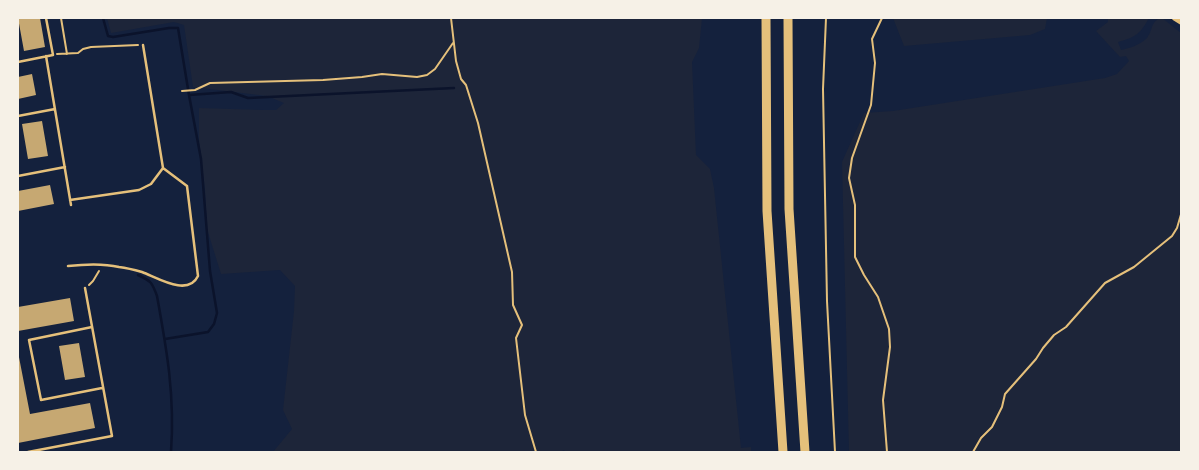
<!DOCTYPE html>
<html>
<head>
<meta charset="utf-8">
<style>
  body { margin:0 }
  #map { position:relative; width:1199px; height:470px; overflow:hidden; background:#14213d; font-family:Georgia,serif }
  canvas { display:block }
  .frame { position:absolute; inset:0; border:19px solid #f6f1e7; pointer-events:none }
</style>
</head>
<body>
<div id="map">
<canvas width="1199" height="470"></canvas>
<div class="frame"></div>
</div>
<script>
const c = document.querySelector('canvas').getContext('2d');
c.lineJoin = 'round';
function fillPath(path, color) {
  c.fillStyle = color;
  c.fill(path, 'evenodd');
}
function stroke(path, color, width, dash) {
  c.strokeStyle = color;
  c.lineWidth = width;
  c.lineCap = dash ? 'butt' : 'round';
  c.setLineDash(dash || []);
  c.stroke(path);
}
fillPath(new Path2D(`
  M107 18H702L699 48 692 62 696 155 710 169 714 188 741 448 751 447V452H565L564 450 561 452H273L292 429 283 410 294 311 295 286 280 270 221 274 207 229 205 190 199 140V108L263 110H276L284 103 267 96 193 87 184 25 174 22 111 33Z
  M893 18H1047L1045 29 1030 35 904 46Z
  M1108 18H1149C1140 34 1136 37 1118 42L1121 50C1130 48 1140 45 1147 38 1153 30 1150 23 1160 18H1162L1181 33V452H849L842 162 864 113 893 111 1105 78 1117 74 1129 61 1126 56 1120 57 1096 31 1108 22Z`), '#1d2539');
stroke(new Path2D(`
  M103 18 108 36 113 37 169 28H178L189 95 231 92 248 98 454 88
  M138 275C151 281 152 282 157 296 167 351 175 396 171 452
  M165 339 208 332 214 324 217 313 210 271 201 159 189 95`), '#0b132b', 2.5);
fillPath(new Path2D(`
  M18 18H40L45 47 24 51Z
  M32 74 36 95 18 99V77Z
  M42 121 48 156 28 159 22 124Z
  M50 185 54 204 18 211V191Z
  M70 298 74 321 18 331V307Z
  M79 343 85 377 65 380 59 346Z
  M18 352 30 414 90 403 95 428 18 443Z`), '#c6a872');
stroke(new Path2D(`
  M61 18 67 54
  M451 18 456 61 461 79 466 85 478 123 512 272 513 305 522 325 516 338 525 415 536 452
  M826 18 823 89 827 301 835 452
  M882 18 872 39 875 63 871 105 852 158 849 178 855 205V257L864 275 878 297 889 329 890 347 883 400 887 452
  M57 54 78 53 83 49 91 47 138 45
  M182 91 195 90 210 83 323 80 362 77 382 74 417 77 427 75 435 69 453 43
  M89 285 93 281 99 271
  M973 452 981 438 992 427 1002 407 1005 394 1036 359 1043 348 1054 335 1066 327 1105 283 1134 267 1172 236 1177 228 1182 211`), '#e5c07b', 2);
stroke(new Path2D(`
  M46 56 71 205
  M18 62 53 55 46 18
  M18 116 55 109
  M18 176 65 167
  M70 200 139 190 151 184 163 168 143 45
  M68 266C86 264 102 263 119 267 127 268 135 270 142 272 158 278 188 297 198 276L187 186 163 168
  M92 327 29 340 41 400 102 388
  M28 452 112 436 85 288`), '#e5c07b', 2.5);
stroke(new Path2D(`
  M1174 18 1182 23`), '#e5c07b', 4.5);
stroke(new Path2D(`
  M766 18 767 211 783 452
  M788 18 789 209 805 452`), '#e5c07b', 9);
</script>
</body>
</html>
